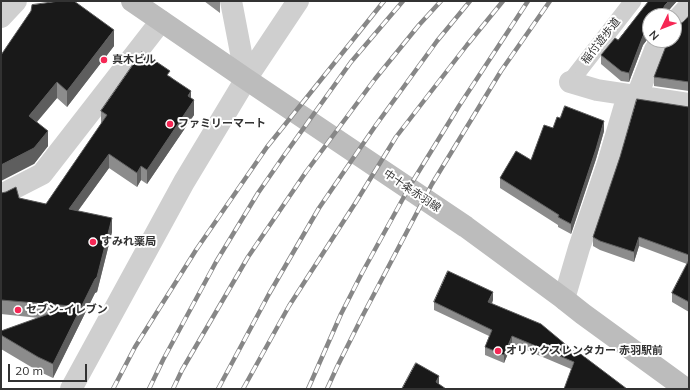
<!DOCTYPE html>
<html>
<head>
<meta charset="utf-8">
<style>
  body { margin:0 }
  #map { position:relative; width:690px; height:390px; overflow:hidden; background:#fff; font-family:Mulish,sans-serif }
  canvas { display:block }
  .frame { position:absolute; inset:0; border:2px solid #323232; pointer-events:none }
  .north { position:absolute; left:642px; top:8px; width:40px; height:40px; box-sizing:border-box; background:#fff; border:1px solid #adadad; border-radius:50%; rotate:227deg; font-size:11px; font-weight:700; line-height:16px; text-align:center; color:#323232 }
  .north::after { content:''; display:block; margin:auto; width:14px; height:18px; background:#f62755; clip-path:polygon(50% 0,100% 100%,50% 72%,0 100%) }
  .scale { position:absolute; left:8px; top:364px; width:79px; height:18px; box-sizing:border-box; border:2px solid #323232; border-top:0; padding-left:5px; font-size:12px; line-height:14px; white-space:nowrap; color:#323232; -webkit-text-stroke:3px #fff; paint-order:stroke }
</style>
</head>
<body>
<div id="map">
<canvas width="690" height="390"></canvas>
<div class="frame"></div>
<div class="north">N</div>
<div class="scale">20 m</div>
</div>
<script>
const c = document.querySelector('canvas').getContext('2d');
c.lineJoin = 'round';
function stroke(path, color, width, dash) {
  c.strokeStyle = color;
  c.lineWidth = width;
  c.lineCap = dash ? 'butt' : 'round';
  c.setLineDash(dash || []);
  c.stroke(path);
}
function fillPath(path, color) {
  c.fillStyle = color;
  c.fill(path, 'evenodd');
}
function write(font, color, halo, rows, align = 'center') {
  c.font = font + ' Mulish,"Noto Sans JP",sans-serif';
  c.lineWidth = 4;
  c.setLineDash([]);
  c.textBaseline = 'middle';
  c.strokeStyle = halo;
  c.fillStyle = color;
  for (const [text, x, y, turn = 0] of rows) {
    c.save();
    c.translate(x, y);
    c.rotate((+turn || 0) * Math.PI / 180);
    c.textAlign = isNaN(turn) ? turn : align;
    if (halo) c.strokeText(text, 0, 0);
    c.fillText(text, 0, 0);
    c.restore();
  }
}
stroke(new Path2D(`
  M570 82 633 1`), '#cfcfcf', 17);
stroke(new Path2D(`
  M231 1 246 79
  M674 23 689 7
  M570 82 597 90 689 104
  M637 96 655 50 662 40
  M1 195 42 174 161 21
  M564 299 579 248 608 163 628 95
  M71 389 184 182 246 79 298 1`), '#cfcfcf', 22);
stroke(new Path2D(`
  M1 17 16 1`), '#cfcfcf', 22);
stroke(new Path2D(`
  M132 1 246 79 466 227 564 299 583 314 686 389`), '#bcbcbc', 22);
const rail = new Path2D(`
  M113 389 135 347 196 250 267 147 384 1
  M149 389 163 360 216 262 258 193 283 157 351 62 403 1
  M173 389 182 370 248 257 306 172 375 79 419 25 441 1
  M218 389 269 294 319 208 376 125 437 41 470 1
  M243 389 289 306 356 202 396 137 467 45 503 1
  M308 389 341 314 362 273 411 184 459 106 528 1
  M327 389 337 367 363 315 432 184 501 71 550 1`);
stroke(rail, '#878787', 4.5);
stroke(rail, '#fff', 3, [9]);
fillPath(new Path2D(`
  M204 1H220V13Z
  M649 1H677L665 14 650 16V36L643 45 629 82 621 81 601 64V55L618 40Z
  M31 11 114 46 67 107 57 98 37 122 48 146 34 164Z
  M689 16V91L654 86V77L674 40V26L678 25 683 22Z
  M170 76 191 98 194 115 147 184 141 180 137 187 109 168 78 211 112 232 97 292 95 293 53 378 38 371 1 349V331L39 318 1 314V193L19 198 46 204 101 124V111Z
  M688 107H689V312L672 302V293L687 264 639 246 634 262 600 250 593 246V237Z
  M553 128 604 131 596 159 571 234 558 227V225L500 188V178L531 160Z
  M493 300 492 304 577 354 571 369 512 344 504 363 485 355V347L489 336 434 310V302Z`), '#8c8c8c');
fillPath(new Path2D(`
  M669 1H677L664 16H662V11L665 5Z
  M650 26V36L643 45 629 82V73L643 36Z
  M114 30V46L67 107V91Z
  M57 82V98L29 131V116Z
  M191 91V104L194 100V115L147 184V170Z
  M604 121V131L596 159 571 234V224Z
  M48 131V146L34 164 1 181V165Z
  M109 154V168L69 223V209Z
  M141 166V180L137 187V173Z
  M112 218V232L97 292 95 293 53 378V364Z
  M639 237V246L634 262V252Z
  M493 292V300L488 310V302Z
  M512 336V344L504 363V355Z
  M439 376V389L436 382Z`), '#5e5e5e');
const building = new Path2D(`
  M60 1H74L114 30 67 91 57 82 29 116 48 131 34 148 1 165V55L31 11 32 5Z
  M649 1H669L665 5 662 11V16H650V26L643 36 629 73 621 71 601 55 615 38 618 40Z
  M689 16V82L654 77 666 46 671 40H674V26L678 25 683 22Z
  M142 52 170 71 167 75 191 91 188 96 194 100 147 170 141 166 137 173 109 154 69 209 112 218 97 277 95 279 53 364 38 357 1 335V331L71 306 1 300V193L6 192 16 187 19 198 46 204 107 115 101 111Z
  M637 99 689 107V255L639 237 634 252 600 241 593 237 620 157Z
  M565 106 604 121 596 149 571 224 558 217 559 215 500 178 516 151 531 160 544 125 553 128 557 117 560 118Z
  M689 260V302L672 293Z
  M448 271 493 292 488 302 541 324 577 354 578 352 627 389H564L574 362 512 336 504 355 485 347 492 330 434 302Z
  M416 363 439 376 436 382 446 389H402Z`);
fillPath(building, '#191919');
stroke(building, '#5e5e5e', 1);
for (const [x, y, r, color] of [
  [104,60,4,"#f62755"],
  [170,124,4,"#f62755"],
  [93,242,4,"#f62755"],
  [18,310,4,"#f62755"],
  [498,351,4,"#f62755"]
]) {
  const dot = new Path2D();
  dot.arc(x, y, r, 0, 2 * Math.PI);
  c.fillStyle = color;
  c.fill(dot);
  stroke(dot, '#fff', 1.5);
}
write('11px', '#323232', '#fff', [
  ["稲付遊歩道",601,41,-52],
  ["中十条赤羽線",412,191,34]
]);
write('bold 11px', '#323232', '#fff', [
  ["真木ビル",112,60],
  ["ファミリーマート",178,124],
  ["すみれ薬局",101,242],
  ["セブン-イレブン",26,310],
  ["オリックスレンタカー 赤羽駅前",506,351]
], 'left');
</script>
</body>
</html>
